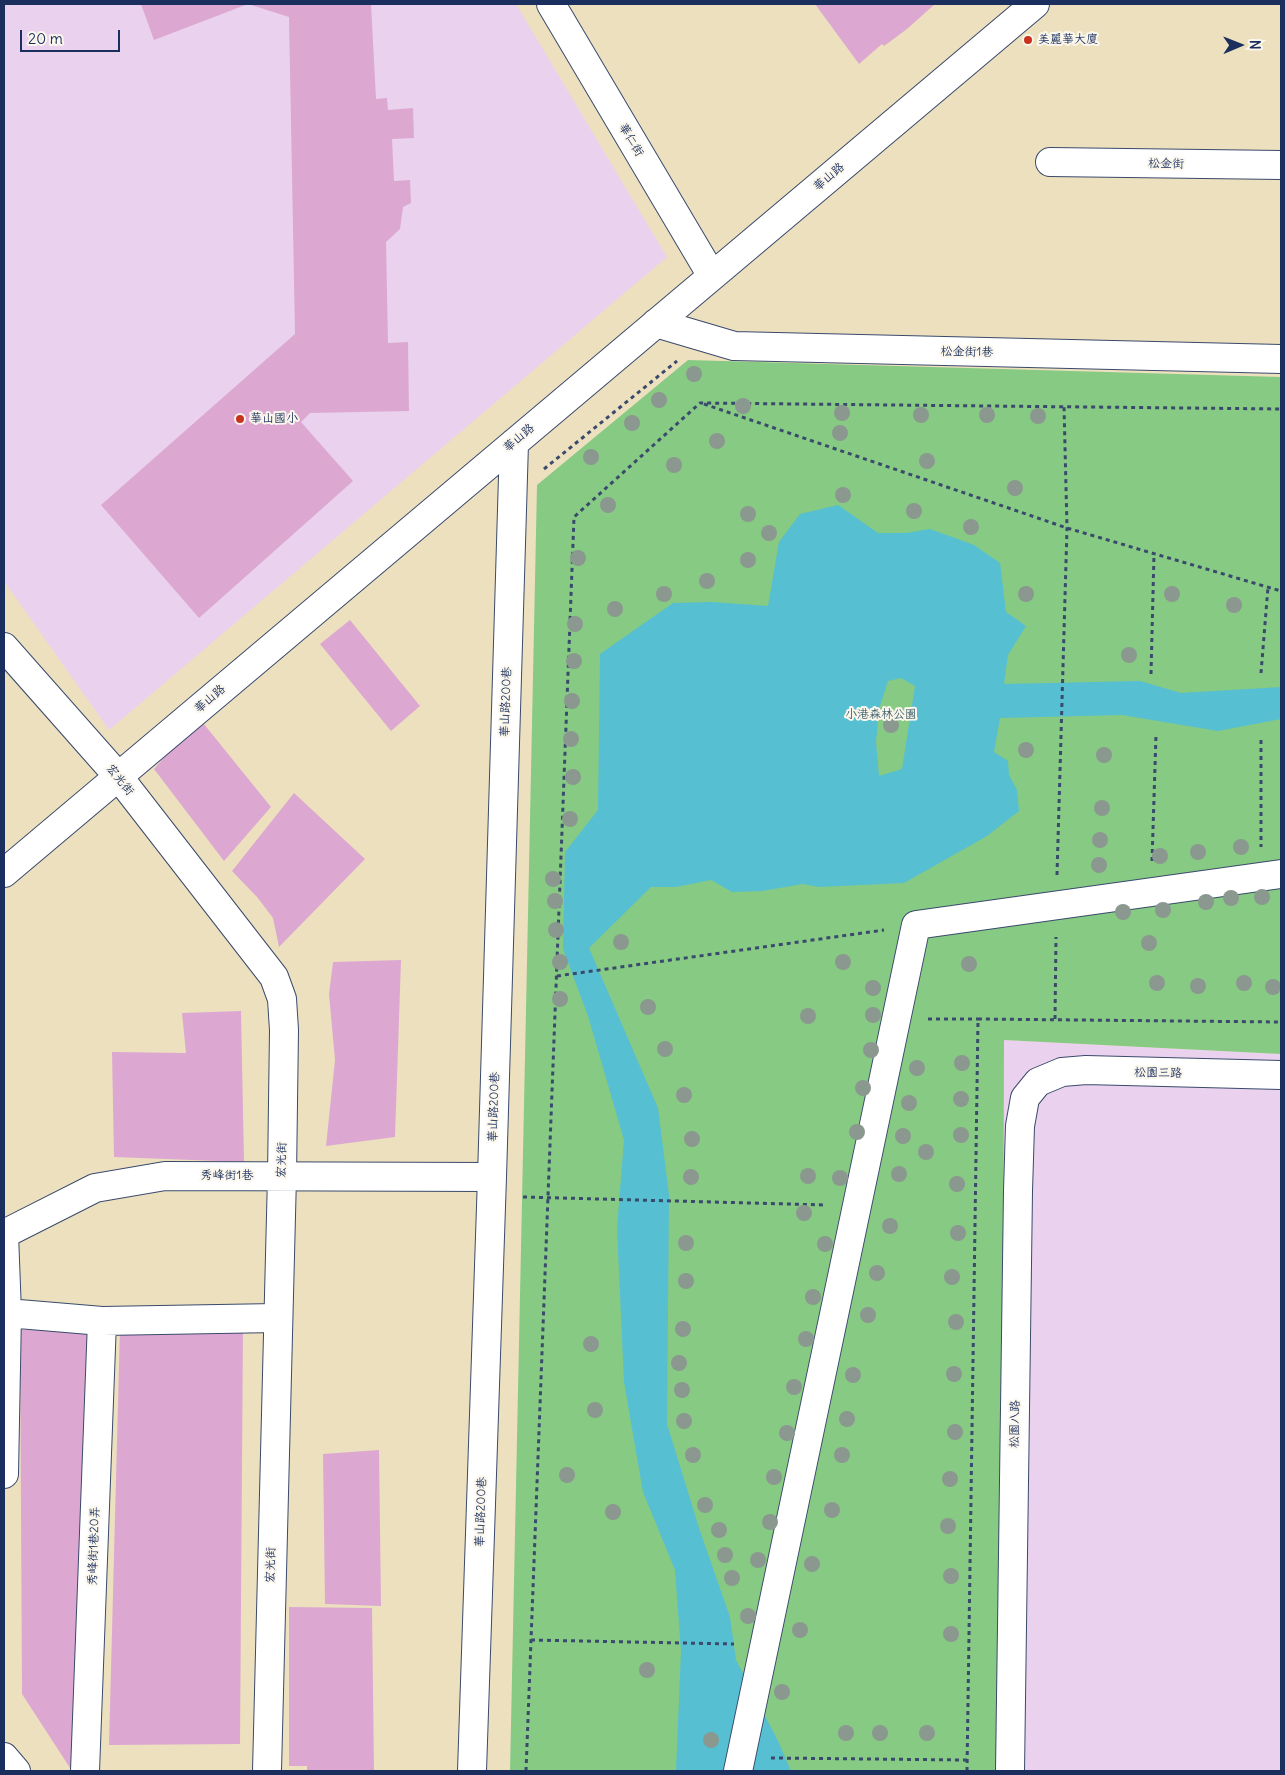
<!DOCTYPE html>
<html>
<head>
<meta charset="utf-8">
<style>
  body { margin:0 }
  #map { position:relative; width:1285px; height:1775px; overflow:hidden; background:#ede0be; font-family:Delius,sans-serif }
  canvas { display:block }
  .frame { position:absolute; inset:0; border:5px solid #1b2f5e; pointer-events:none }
  .north { position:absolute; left:1215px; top:20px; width:50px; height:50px; -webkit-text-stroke:4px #fbf7ec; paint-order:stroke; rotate:89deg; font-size:14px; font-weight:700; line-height:20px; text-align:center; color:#1b2f5e }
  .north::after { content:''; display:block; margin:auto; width:18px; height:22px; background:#1b2f5e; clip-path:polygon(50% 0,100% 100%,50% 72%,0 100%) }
  .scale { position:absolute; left:20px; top:30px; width:100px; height:22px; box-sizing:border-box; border:2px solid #1b2f5e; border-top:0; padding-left:6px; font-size:15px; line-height:18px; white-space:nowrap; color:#1b2f5e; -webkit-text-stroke:4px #fbf7ec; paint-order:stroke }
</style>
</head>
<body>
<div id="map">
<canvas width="1285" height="1775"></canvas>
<div class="frame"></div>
<div class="north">N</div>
<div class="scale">20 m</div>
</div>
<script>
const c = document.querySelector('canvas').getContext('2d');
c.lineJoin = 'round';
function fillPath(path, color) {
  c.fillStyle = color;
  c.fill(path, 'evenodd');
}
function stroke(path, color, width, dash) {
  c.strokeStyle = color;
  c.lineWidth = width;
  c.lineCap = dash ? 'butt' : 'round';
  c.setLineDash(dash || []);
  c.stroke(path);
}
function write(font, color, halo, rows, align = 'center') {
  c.font = font + ' Delius,"LXGW WenKai TC",sans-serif';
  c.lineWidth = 4;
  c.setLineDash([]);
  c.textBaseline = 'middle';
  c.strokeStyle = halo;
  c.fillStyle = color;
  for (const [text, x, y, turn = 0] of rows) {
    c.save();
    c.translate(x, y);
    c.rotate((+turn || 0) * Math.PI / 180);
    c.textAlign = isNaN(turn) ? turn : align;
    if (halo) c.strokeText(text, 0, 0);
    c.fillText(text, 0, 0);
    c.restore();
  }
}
fillPath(new Path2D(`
  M4 4H516L667 257 109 730 4 581Z
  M1004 1040 1281 1054V1771H1002Z`), '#ead1ed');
fillPath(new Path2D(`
  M688 360 1281 377V1054L1004 1040 1002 1771H510L537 485Z`), '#87ca83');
fillPath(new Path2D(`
  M838 505 878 533H906L930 529 974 545 1000 563 1006 612 1026 626 1008 655 1004 684 1140 681 1181 693 1281 687V719L1218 731 1122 715 1000 718 994 752 1008 761 1009 775 1017 790 1019 811 987 836 904 883 819 887 803 884 762 891 732 892 711 880 676 887H651L589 948 658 1108 669 1195 667 1424 700 1531 730 1617 736 1660 779 1743 791 1771H676L681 1651 675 1570 643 1492 624 1382 617 1228 624 1140 588 1016 563 949 565 852 598 810 600 654 673 603 711 602 768 606 779 542 800 514ZM901 678 915 686 902 769 879 776 876 742 879 709 888 681Z`), '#56bfd2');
fillPath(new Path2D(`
  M141 4H371L376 99 387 98 388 110 413 108 414 138 392 139 394 181 410 180 411 203 403 207 400 229 386 242 388 343 408 342 409 411 310 413 301 422 353 481 199 618 101 505 295 334 289 17 248 4 154 40Z
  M815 4H935L907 29 884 46 882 44 859 64Z
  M350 620 420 706 391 731 320 644Z
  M199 718 271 807 224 861 154 769Z
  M294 793 365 859 279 947 273 918 257 897 232 871Z
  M401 960 395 1137 326 1146 335 1060 329 994 333 962Z
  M241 1011 244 1162 114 1157 112 1052 186 1053 182 1013Z
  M120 1327 243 1328 240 1744 109 1745Z
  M94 1329 72 1771 22 1694 20 1330Z
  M379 1450 381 1606 325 1604 323 1454Z
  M289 1607 372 1608 374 1771H307V1766H289Z`), '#dca8d1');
const minor = new Path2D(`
  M551 4 712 276
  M1050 162 1281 165
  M656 323 734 346 1281 359
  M4 647 118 776 274 977 282 999 284 1030 282 1176 267 1771
  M4 873 1035 4
  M4 1234 95 1188 165 1176 492 1177
  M7 1313 102 1321 277 1318
  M4 1474 7 1313 4 1234
  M4 1757 16 1771
  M85 1771 102 1321
  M472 1771 492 1177 514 443
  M738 1771 916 925 1281 874
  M1010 1771 1018 1191 1020 1126 1025 1098 1038 1082 1062 1072 1086 1070 1281 1075`);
stroke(minor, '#3a4a6c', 30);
stroke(new Path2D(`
  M704 404 1067 528 1281 591
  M544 469 677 361
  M1261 673 1268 587
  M1151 674 1154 554
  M1261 740V847
  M1152 861 1156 735
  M1057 875 1067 528 1064 406
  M557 976 884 930
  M928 1019H978
  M1055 1019 1056 937
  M523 1197 826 1205
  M531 1640 734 1644
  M771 1758 967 1760
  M526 1771 574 517 700 403 1281 409
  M967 1771 978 1019 1281 1022`), '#3a4a6c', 3, [4, 4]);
stroke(minor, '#fff', 28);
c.fillStyle = '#8b988f';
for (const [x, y] of [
  [694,374],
  [659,400],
  [743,406],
  [842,413],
  [921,415],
  [987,415],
  [1038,416],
  [632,423],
  [840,433],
  [717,441],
  [591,457],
  [927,461],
  [674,465],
  [1015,488],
  [843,495],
  [608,505],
  [914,511],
  [748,514],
  [971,527],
  [769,533],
  [578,558],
  [748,560],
  [707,581],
  [664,594],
  [1026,594],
  [1172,594],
  [1234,605],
  [615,609],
  [575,624],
  [1129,655],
  [574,661],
  [572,701],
  [891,725],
  [571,739],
  [1026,750],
  [1104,755],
  [573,777],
  [1102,808],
  [570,819],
  [1100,840],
  [1241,847],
  [1198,852],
  [1160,856],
  [1099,865],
  [553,879],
  [1262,897],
  [1231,898],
  [555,901],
  [1206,902],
  [1163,910],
  [1123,912],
  [556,930],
  [621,942],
  [1149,943],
  [560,962],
  [843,962],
  [969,964],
  [1157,983],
  [1244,983],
  [1198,986],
  [1273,987],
  [873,988],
  [560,999],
  [648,1007],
  [873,1015],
  [808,1016],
  [665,1049],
  [871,1050],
  [962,1063],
  [917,1068],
  [863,1088],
  [684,1095],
  [961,1099],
  [909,1103],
  [857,1132],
  [961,1135],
  [903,1136],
  [692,1139],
  [926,1152],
  [899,1174],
  [808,1176],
  [691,1177],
  [840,1178],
  [957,1184],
  [804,1213],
  [890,1226],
  [958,1233],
  [686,1243],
  [825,1244],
  [877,1273],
  [952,1277],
  [686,1281],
  [813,1297],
  [868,1315],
  [956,1322],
  [683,1329],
  [806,1339],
  [591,1344],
  [679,1363],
  [954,1374],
  [853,1375],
  [794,1387],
  [682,1390],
  [595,1410],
  [847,1419],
  [684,1421],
  [955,1432],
  [787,1433],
  [693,1455],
  [842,1455],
  [567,1475],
  [774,1477],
  [950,1479],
  [705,1505],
  [832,1510],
  [613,1512],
  [770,1522],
  [948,1526],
  [719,1530],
  [725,1555],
  [758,1560],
  [812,1564],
  [951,1576],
  [732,1578],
  [748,1616],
  [800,1630],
  [951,1634],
  [647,1670],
  [782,1692],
  [846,1733],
  [880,1733],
  [927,1733],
  [711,1740]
]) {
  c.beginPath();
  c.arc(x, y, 8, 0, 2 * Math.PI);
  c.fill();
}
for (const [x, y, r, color] of [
  [1028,40,5,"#c8321e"],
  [240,419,5,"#c8321e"]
]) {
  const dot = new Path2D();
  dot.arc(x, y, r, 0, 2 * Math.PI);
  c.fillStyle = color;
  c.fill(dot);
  stroke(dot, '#fbf7ec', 2);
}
write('12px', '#1b2f5e', '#fbf7ec', [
  ["美麗華大廈",1038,40],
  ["華山國小",250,419]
], 'left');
write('12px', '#1b2f5e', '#fbf7ec', [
  ["華仁街",631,140,59],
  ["松金街",1166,164,1],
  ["華山路",829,177,-40],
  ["松金街1巷",967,352,1],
  ["華山路",519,438,-40],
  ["華山路",210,699,-40],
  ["華山路200巷",506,702,-88],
  ["宏光街",120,780,51],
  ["松園三路",1158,1073,1],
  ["華山路200巷",494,1107,-88],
  ["宏光街",282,1160,-89],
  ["秀峰街1巷",227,1176],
  ["松園八路",1015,1424,-89],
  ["華山路200巷",481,1512,-88],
  ["秀峰街1巷20弄",94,1546,-88],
  ["宏光街",271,1565,-89]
]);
write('12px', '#3b5e69', '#fbf7ec', [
  ["小港森林公園",881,715]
]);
</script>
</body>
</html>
